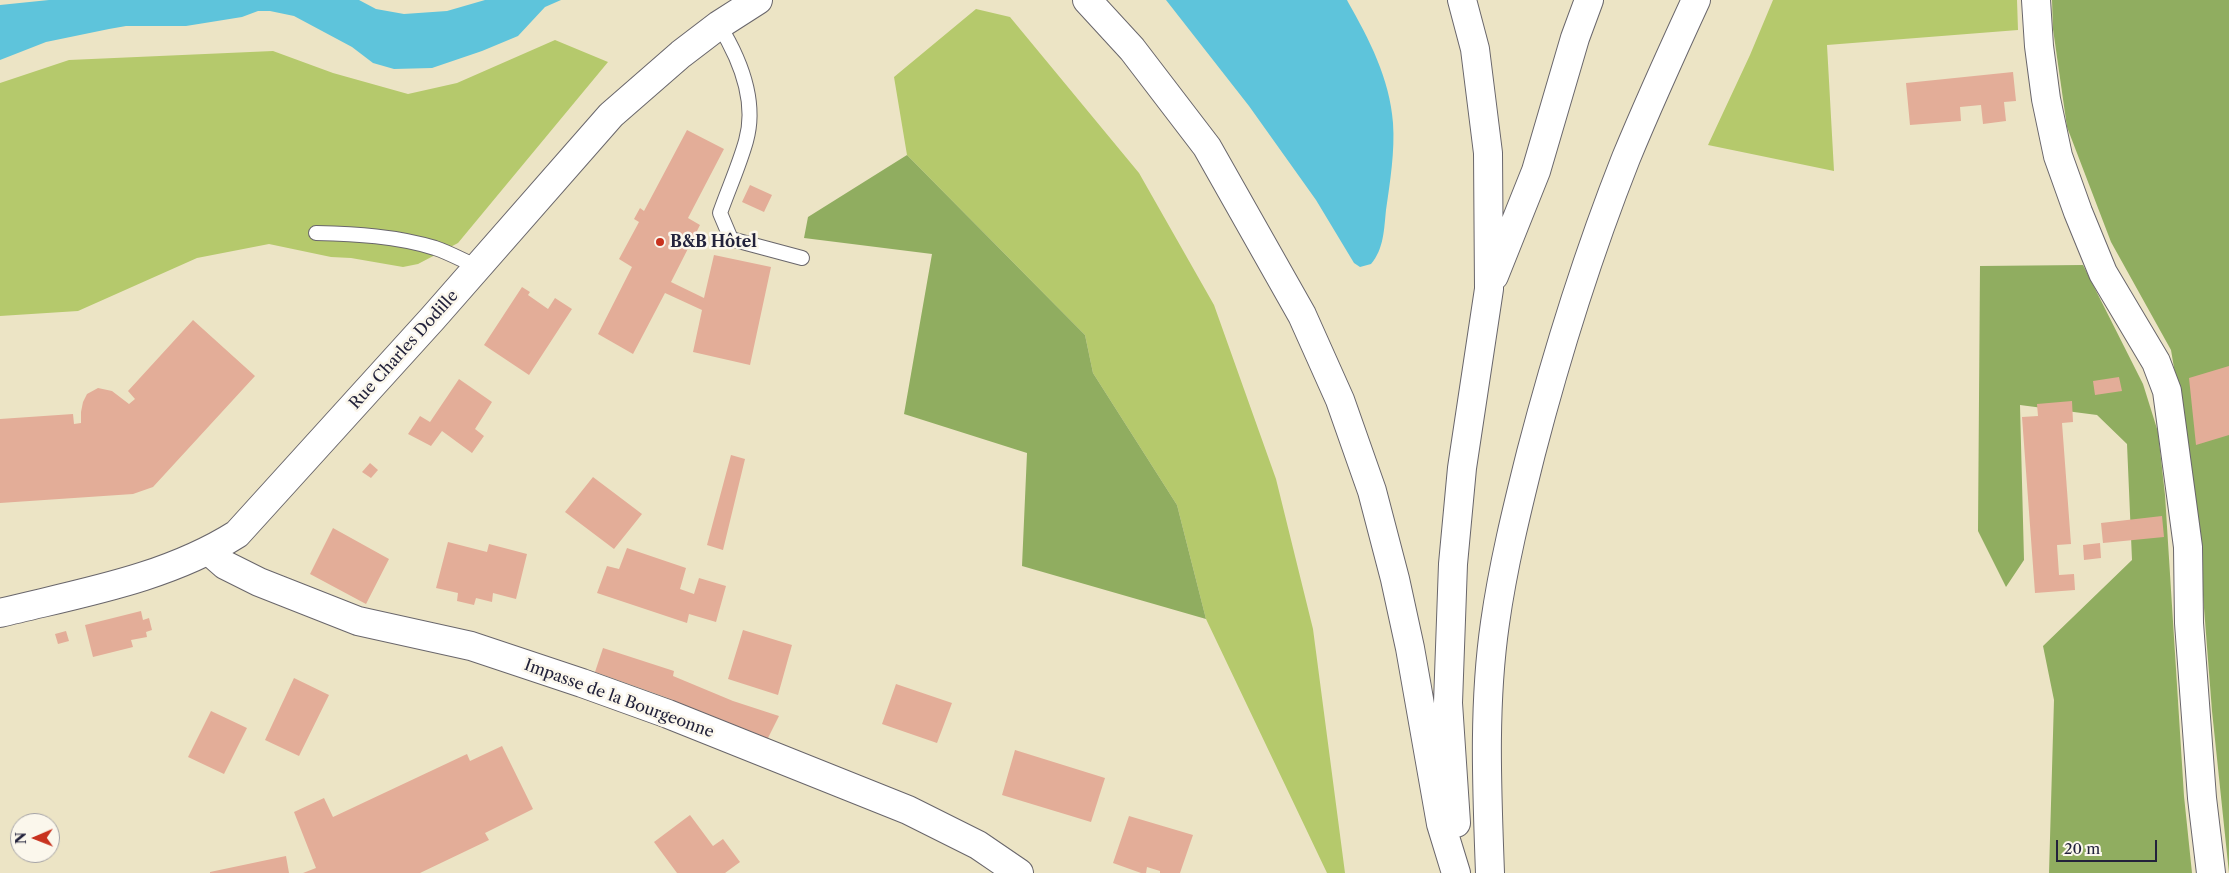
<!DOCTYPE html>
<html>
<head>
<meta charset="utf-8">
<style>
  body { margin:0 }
  #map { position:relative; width:2229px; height:873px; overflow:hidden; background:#ece4c5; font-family:"Libre Caslon Text",serif }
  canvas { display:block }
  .north { position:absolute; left:10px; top:813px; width:50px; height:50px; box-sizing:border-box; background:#fbf7ec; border:1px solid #a4a2a5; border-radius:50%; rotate:269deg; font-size:14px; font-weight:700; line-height:20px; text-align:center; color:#22223b }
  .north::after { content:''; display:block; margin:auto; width:18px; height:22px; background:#c8321e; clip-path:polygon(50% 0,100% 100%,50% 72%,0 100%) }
  .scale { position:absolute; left:2056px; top:840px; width:101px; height:22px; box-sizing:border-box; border:2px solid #22223b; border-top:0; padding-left:6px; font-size:15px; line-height:18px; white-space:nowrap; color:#22223b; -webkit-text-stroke:4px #fbf7ec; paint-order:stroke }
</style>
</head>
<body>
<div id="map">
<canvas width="2229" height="873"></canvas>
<div class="north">N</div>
<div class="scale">20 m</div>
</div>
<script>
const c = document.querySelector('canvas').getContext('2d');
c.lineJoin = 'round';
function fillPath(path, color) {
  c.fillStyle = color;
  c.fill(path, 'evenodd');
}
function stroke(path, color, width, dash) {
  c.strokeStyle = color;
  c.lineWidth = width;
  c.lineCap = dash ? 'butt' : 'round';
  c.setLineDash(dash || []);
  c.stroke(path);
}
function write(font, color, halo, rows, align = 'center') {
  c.font = font + ' "Libre Caslon Text",serif';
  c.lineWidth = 5;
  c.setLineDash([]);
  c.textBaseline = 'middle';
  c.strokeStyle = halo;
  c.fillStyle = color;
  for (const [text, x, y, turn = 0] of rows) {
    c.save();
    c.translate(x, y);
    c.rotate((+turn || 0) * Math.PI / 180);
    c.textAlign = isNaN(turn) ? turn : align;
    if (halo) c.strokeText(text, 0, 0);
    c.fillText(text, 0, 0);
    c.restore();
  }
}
fillPath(new Path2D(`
  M1773 0H2017L2018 30 1827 45 1834 171 1708 145 1750 55Z
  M976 9 1010 17 1139 173 1214 305 1276 479 1313 629 1345 873H1327L1206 619 1177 505 1093 373 1085 335 907 155 894 77Z
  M555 40 608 62 458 243 418 264 403 267 351 258 331 257 269 244 197 258 78 311 0 316V83L69 60 273 51 333 73 408 94 457 83Z`), '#b5c96c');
fillPath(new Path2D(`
  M2052 0H2229V873L2212 711 2195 492 2171 350 2111 242 2067 127 2053 29Z
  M907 155 1085 335 1093 373 1177 505 1206 619 1022 566 1027 453 904 414 932 254 804 238 808 217Z
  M2083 265 2143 384 2158 432 2165 495 2184 796 2192 873H2049L2054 700 2043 646 2132 560 2127 444 2097 415 2020 405 2024 560 2006 587 1978 531 1980 266Z`), '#90ad60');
fillPath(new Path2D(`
  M49 0H359L376 9 404 14 447 11 485 0H561L545 7 518 36 482 51 432 68 394 69 373 63 352 47 294 16 270 11H258L242 17 186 26H126L109 29 46 42 0 60V5Z
  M1166 0H1347L1348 2C1369 39 1390 79 1393 123 1395 151 1390 182 1386 210 1384 229 1384 249 1371 264L1360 267 1354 263 1316 200 1249 106Z`), '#5ec4db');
fillPath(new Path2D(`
  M2013 72 2016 101 2004 102 2006 121 1983 124 1981 105 1960 107 1961 121 1910 125 1906 83Z
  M687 130 724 149 688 218 700 225 671 282 704 298 714 255 771 267 750 365 693 352 702 310 665 293 633 354 598 334 632 267 619 259 639 222 634 219 640 208 644 211Z
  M750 185 772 195 764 212 742 202Z
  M522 287 530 292 528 295 548 309 555 298 572 309 529 375 484 345Z
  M193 320 255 376 153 487 133 494 0 503V419L73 414 74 424 81 423V412L83 402 87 394 98 388 112 391 129 404 135 399 128 391Z
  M2229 366V435L2196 445 2189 378Z
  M2119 377 2122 391 2095 395 2093 381Z
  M459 379 492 402 475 429 484 436 472 453 442 431 431 446 408 434 420 416 430 422Z
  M2072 401 2073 422 2062 423 2071 544 2057 545 2059 575 2074 574 2075 590 2035 593 2022 417 2038 416 2037 404Z
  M731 455 745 459 723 550 707 545Z
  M370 463 378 470 371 478 362 472Z
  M593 477 642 514 614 549 565 512Z
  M2162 516 2164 537 2103 543 2101 523Z
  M333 528 389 559 366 604 310 574Z
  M448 542 487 552 489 544 527 554 516 599 493 593 492 602 476 598 474 605 457 601 458 593 436 588Z
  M2100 543 2101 558 2084 560 2083 545Z
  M627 548 686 568 680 589 694 594 699 578 726 586 716 622 689 614 687 623 597 593 607 566 619 569Z
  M141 611 143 620 149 618 152 630 146 632 147 637 131 640 133 647 93 657 85 625Z
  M743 630 792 645 778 695 728 679Z
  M66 631 69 641 58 644 55 634Z
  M603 648 674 671 673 676 733 701 779 716 767 740 665 697 595 672Z
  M294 678 329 695 299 756 265 740Z
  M896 684 952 703 937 743 882 724Z
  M211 711 247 728 224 774 188 757Z
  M502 746 533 809 485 833 489 840 420 873H303L316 868 294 812 324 798 333 817 467 754 470 761Z
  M1015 750 1105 778 1091 822 1002 795Z
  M690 815 713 846 723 839 740 862 725 873H677L654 842Z
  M1129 816 1193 835 1180 873H1160V871L1147 867 1146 873H1141L1113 863Z
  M286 856 289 873H210V872Z`), '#e3ad98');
const service = new Path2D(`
  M719 25C740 59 757 102 746 141 739 166 728 190 720 213L731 239 802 258
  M316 233C356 234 396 236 435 248 450 253 464 261 478 267`);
const minor = new Path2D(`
  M2036 0 2039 46 2046 99 2058 156 2078 212 2103 273 2156 362 2167 391 2188 547 2189 623 2202 798 2211 873
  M209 551 225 565 259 582 358 621 471 646 582 683 668 714 908 810 978 845 1019 873`);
const secondary = new Path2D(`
  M0 613C80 593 166 579 237 534L433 318 611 115 681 54 719 25 758 0`);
const primary = new Path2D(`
  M1087 0 1132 49 1207 147 1302 315 1340 400 1372 491 1395 579 1410 648 1441 824 1456 873
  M1494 276 1536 171 1575 38 1589 0
  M1456 823 1448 703 1453 564 1462 468 1489 289 1488 153 1475 49 1462 0
  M1490 873C1487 790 1483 706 1495 623 1503 566 1517 509 1531 453 1557 353 1588 254 1626 158 1648 105 1672 52 1696 0`);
stroke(service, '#69666b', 16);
stroke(minor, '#69666b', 30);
stroke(secondary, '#69666b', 30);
stroke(primary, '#69666b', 30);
stroke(service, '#fff', 14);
stroke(minor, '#fff', 28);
stroke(secondary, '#fff', 28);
stroke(primary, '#fff', 28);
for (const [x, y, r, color] of [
  [660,242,5,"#c8321e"]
]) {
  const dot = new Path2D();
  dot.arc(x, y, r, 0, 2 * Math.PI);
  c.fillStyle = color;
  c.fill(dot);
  stroke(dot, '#fbf7ec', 2);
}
write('bold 16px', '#22223b', '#fbf7ec', [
  ["B&B Hôtel",670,242]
], 'left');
write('16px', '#22223b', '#fbf7ec', [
  ["Rue Charles Dodille",404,350,-48],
  ["Impasse de la Bourgeonne",619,699,20]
]);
</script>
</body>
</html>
